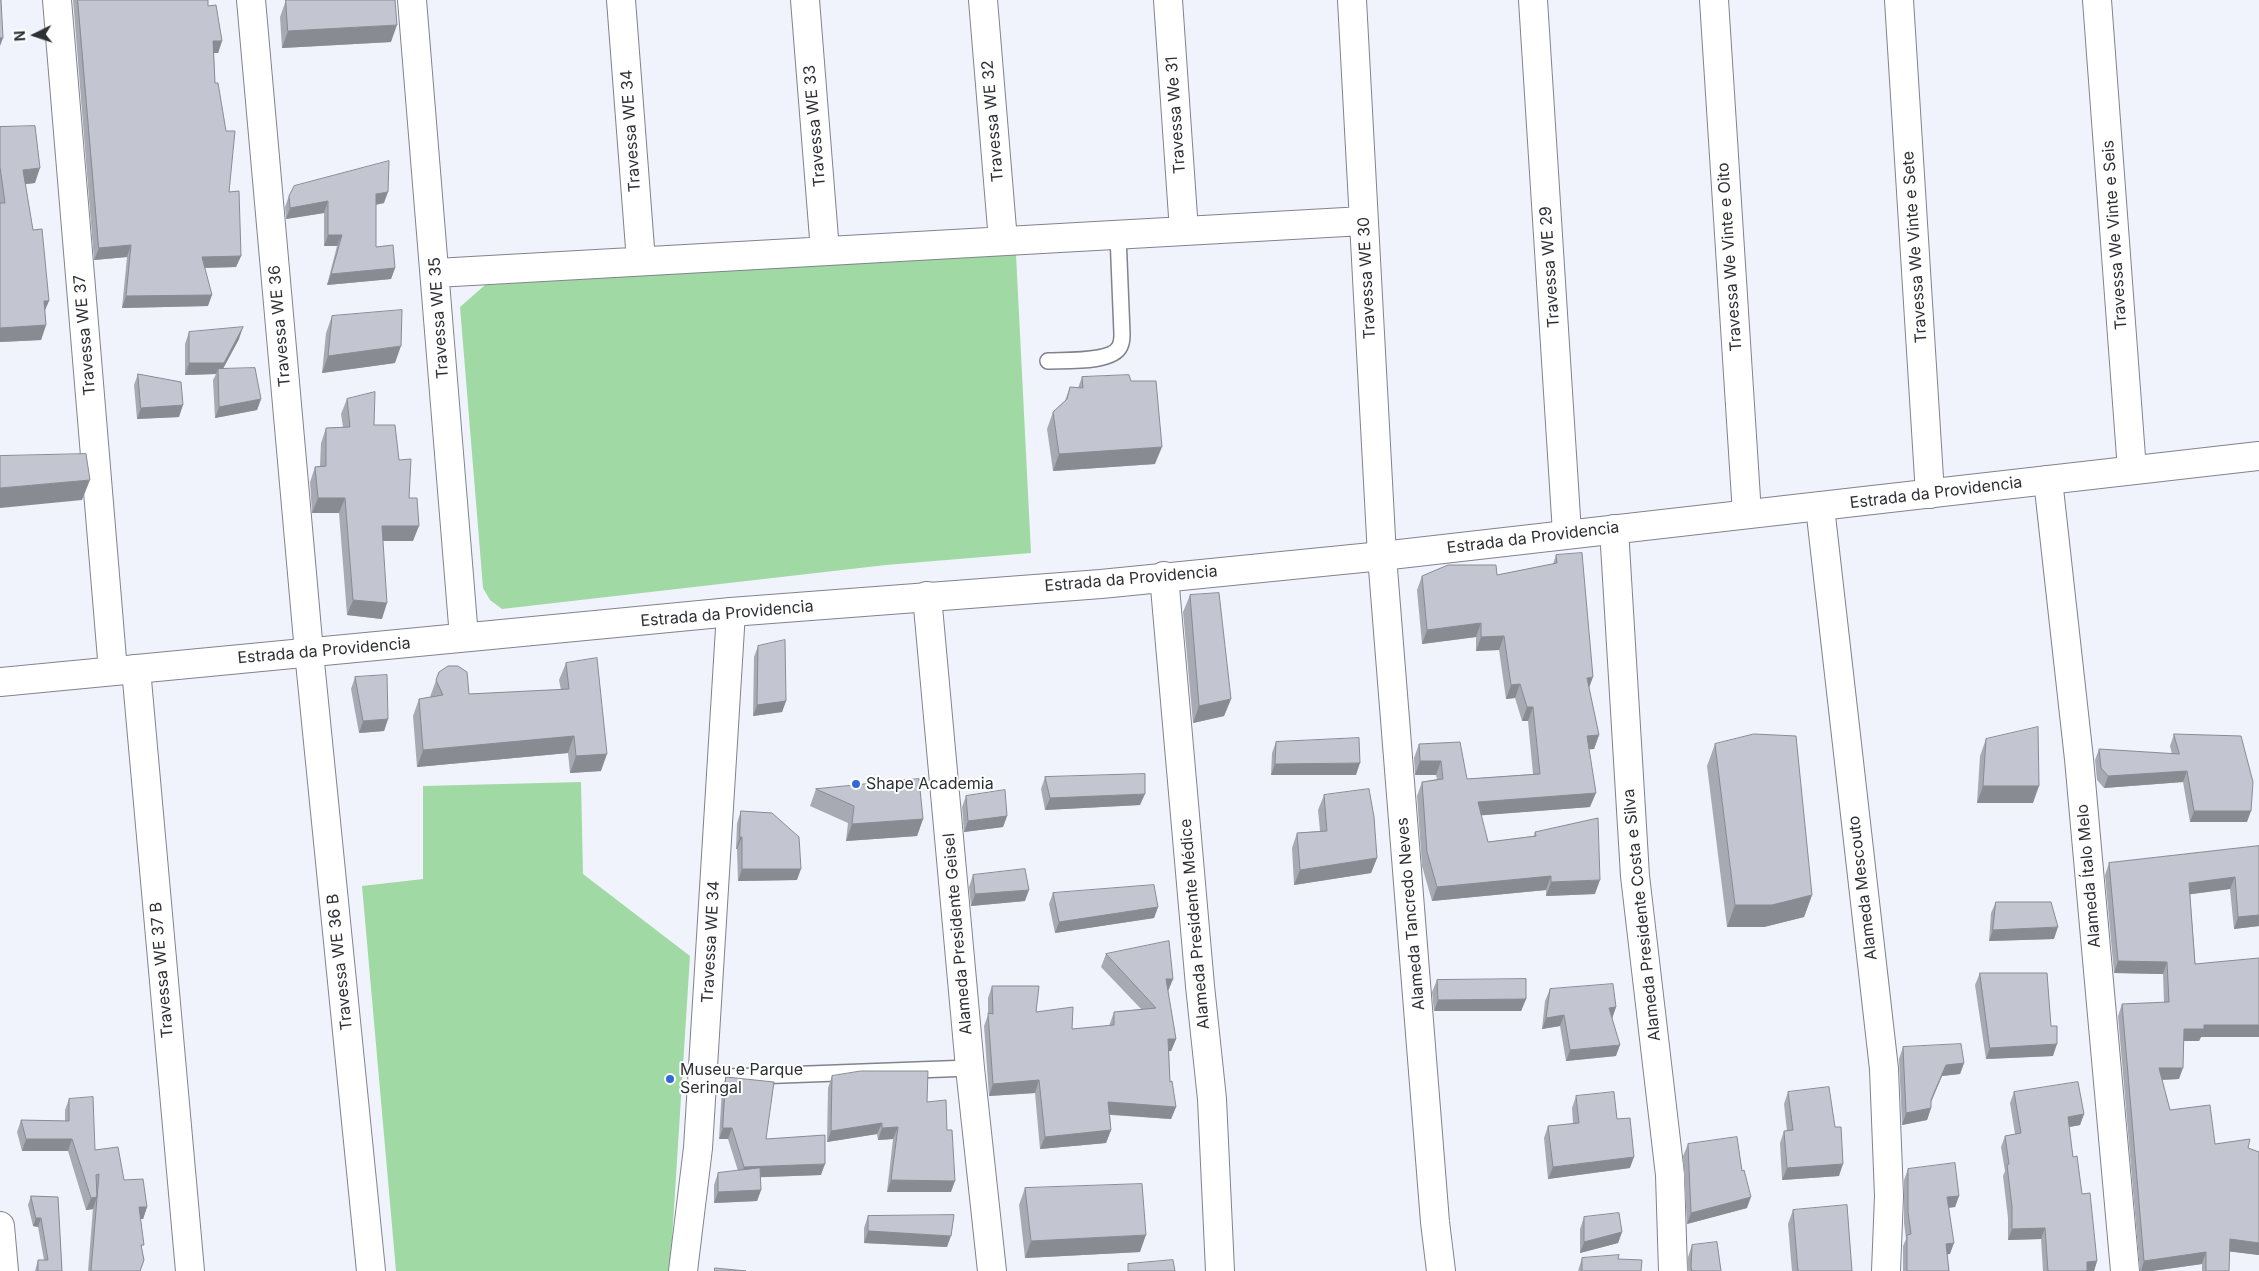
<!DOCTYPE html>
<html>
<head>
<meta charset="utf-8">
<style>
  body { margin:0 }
  #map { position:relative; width:2259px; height:1271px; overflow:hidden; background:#f0f3fc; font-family:Inter,sans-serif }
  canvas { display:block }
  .north { position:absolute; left:10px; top:10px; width:50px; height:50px; -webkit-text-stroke:4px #fff; paint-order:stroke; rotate:266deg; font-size:14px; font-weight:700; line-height:20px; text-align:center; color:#2f3034 }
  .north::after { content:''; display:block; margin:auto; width:18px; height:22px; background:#2f3034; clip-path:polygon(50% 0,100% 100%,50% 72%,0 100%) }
</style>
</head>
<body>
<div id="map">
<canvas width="2259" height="1271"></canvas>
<div class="north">N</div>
</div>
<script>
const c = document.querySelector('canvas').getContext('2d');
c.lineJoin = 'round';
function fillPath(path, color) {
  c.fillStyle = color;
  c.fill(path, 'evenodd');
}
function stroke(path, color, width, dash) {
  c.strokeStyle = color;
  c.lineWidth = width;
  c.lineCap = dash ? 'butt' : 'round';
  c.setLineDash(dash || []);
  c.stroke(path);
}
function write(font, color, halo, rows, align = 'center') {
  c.font = font + ' Inter,sans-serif';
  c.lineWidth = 4;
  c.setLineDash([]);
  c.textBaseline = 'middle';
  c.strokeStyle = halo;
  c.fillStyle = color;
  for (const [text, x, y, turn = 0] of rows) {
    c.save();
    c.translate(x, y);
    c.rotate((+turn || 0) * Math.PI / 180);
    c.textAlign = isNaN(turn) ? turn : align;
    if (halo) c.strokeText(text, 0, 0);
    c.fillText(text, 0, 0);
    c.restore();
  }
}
fillPath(new Path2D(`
  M1016 254 1031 553 886 565 502 609 490 600 483 588 460 307 485 285Z
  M581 782 583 874 690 956 670 1271H396L362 886 423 879V786Z`), '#a1d9a5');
const service = new Path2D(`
  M1048 361C1065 360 1113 363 1120 346 1122 342 1122 337 1122 334L1118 235
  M702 1078 970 1068`);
const minor = new Path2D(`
  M57 0 113 671
  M251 0 309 652 371 1271
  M412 0 464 637
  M621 0 641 261
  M805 0 825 251
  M983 0 1003 241
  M1168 0 1184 231
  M1352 0 1382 556 1435 1222 1441 1271
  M1533 0 1567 533
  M1714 0 1747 514
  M1899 0 1930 494
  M2097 0 2132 470
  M436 273 1363 221
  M2048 480 2079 759 2125 1271
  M1820 507 1884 1069 1889 1196 1886 1271
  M1614 529 1635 876 1670 1175 1673 1271
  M1164 576 1200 986 1212 1099 1220 1271
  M927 596 970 1068 992 1271
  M136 669 190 1271
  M0 1226 4 1271
  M683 1271 698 1148 731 612`);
const secondary = new Path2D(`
  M0 682 731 612 1101 584 1382 556 2259 456`);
stroke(service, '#80838c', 18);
stroke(minor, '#80838c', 30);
stroke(secondary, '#80838c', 30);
stroke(service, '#fff', 15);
stroke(minor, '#fff', 28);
stroke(secondary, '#fff', 28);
fillPath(new Path2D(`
  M73 0H208V6L222 41 218 53H214L215 83 229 192 241 256 236 267 205 268 208 306 122 308 127 257 94 260Z
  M286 0 391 42 282 48 280 17Z
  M0 127 35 183 25 184 45 311 46 325 41 340 0 342Z
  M289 196 384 203 376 205V247L395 268 391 279 327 285 337 246H324V213L286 219 285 207Z
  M332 316 395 363 322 373 326 333Z
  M189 332 239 339 223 369 261 399 257 410 215 418 213 380 216 374 185 375V344Z
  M138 374 179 417 137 419 134 385Z
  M1082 377 1131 381 1155 464 1053 471 1047 429 1053 412 1065 401 1070 387 1078 388Z
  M347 399 374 425 399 460 409 498 413 541H383L382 619 347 615 339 513H312L310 482 315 467 320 466 321 443 326 428 343 427 341 414Z
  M1556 555 1589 688 1599 735 1594 749H1589L1590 807 1481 815 1488 842 1534 836 1535 832 1595 894 1546 896V890L1432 901 1422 866 1417 796 1422 782 1437 779 1436 775H1415L1414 758 1419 744 1467 779 1533 774 1528 721H1522L1515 698 1506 699 1499 650 1476 651V637L1422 644 1417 590 1422 576 1497 575 1553 564Z
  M1190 595 1231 699 1224 716 1193 723 1183 612Z
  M758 646 786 701 782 712 753 716 754 657Z
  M566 663 601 771 570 773 568 753 417 767 413 716 419 699 430 697 439 672 469 694 561 690 559 680Z
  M355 677 388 719 384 731 359 733 351 689Z
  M2174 734 2247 822H2190L2183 782 2104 788 2097 780 2095 760 2099 749 2172 754 2170 746Z
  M1986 739 2033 803H1977L1980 756Z
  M1276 742 1356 775H1271L1272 753Z
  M1715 744 1812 895 1804 917 1764 927H1727L1707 766Z
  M1045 777 1140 805 1045 810 1041 789Z
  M816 789 923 819 917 836 846 841 848 823 810 806Z
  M1324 795 1377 858 1371 873 1294 885 1292 848 1297 833 1320 831 1318 810Z
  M966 796 1007 816 1003 827 964 832 962 807Z
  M741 811 797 880 738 881 737 849H736L737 823Z
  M2259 846V926L2234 929 2230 889 2190 894 2201 1037 2199 1041H2184L2179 1079 2162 1080 2170 1110 2215 1144 2248 1148 2259 1152V1255L2229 1251V1271H2202V1264L2152 1271H2140L2118 1016 2122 1004 2164 1003 2163 974 2114 973 2105 875 2109 863Z
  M973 875 1025 901 971 906 969 887Z
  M1053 893 1158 907 1154 918 1055 933 1049 904Z
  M1996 902 2054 939 1989 941 1991 913Z
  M1106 954 1173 979 1168 991 1176 1039 1171 1051H1169L1170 1082 1176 1107 1171 1119 1110 1115 1111 1130 1106 1143 1040 1149 1035 1093 989 1096 984 1026 988 1015V998L992 986 1036 1012 1072 1029 1109 1026 1114 1012 1141 1009 1101 967Z
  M1980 973 2051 1026 2053 1056 1986 1059 1975 985Z
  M1437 980 1526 999 1521 1011H1434L1432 992Z
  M1550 989 1616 1007 1612 1018 1616 1056 1566 1061 1560 1026 1542 1029 1545 1001Z
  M1903 1047 1964 1063 1960 1074 1942 1076 1931 1102V1108L1927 1120 1902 1125 1899 1059Z
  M832 1076 927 1102 947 1130 951 1192H887L893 1139 878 1140 877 1134 827 1142 828 1088Z
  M726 1077 766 1139 821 1175 760 1177 761 1190 757 1201 714 1203V1185L718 1173 738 1171 728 1139H719L722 1088Z
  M1788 1092 1835 1127 1839 1176 1782 1180 1780 1143 1784 1131H1787L1784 1104Z
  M2014 1092 2084 1114 2080 1125 2069 1127 2073 1157 2097 1261 2094 1271H2043L2041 1239 2008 1240V1218L2003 1176 2005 1171 2001 1147 2005 1136 2015 1134 2010 1103Z
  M1576 1096 1630 1168 1548 1179 1544 1138 1548 1126 1573 1124 1572 1108Z
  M69 1099 95 1150 147 1207 143 1219H140L142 1250 144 1260 140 1271H88L93 1208V1209L86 1210 68 1151H22L17 1132 21 1120 65 1121V1110Z
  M1688 1144 1742 1171 1747 1208 1687 1224 1683 1156Z
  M1908 1169 1959 1196 1955 1207 1949 1208 1950 1254H1947L1949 1271H1903V1246L1906 1239 1904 1223V1180Z
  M1025 1188 1140 1252 1025 1258 1019 1205Z
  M31 1196 58 1197 62 1271H35L38 1260H44L38 1227 33 1226 28 1205Z
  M1793 1210 1852 1271H1792L1788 1224Z
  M868 1216 947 1247 864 1243V1228Z
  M1584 1217 1622 1232 1618 1243 1580 1253V1229Z
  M1692 1245 1721 1271H1687L1688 1257Z
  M1582 1258 1618 1259 1641 1271H1578Z`), '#a8aab3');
fillPath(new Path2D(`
  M397 25 391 42 282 48 288 31Z
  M0 38H3L0 46Z
  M213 41H222L218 53H209Z
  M40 168 35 183 17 185 23 170Z
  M388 192 384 203 372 205 376 194Z
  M328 201 324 213 286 219 290 208Z
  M328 235H342L337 246H324Z
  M131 245 127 257 94 260 99 248Z
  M241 256 236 267 197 268 202 257Z
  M395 268 391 279 327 285 331 274Z
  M212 295 208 306 122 308 126 296Z
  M44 301H49L43 315Z
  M46 325 41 340 0 342V328Z
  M243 327 239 339 220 374 218 369 216 374 185 375 189 363Z
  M401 346 395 363 322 373 328 356Z
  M261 399 257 410 215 418 219 407Z
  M183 405 179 417 137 419 141 408Z
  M1162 447 1155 464 1053 471 1059 454Z
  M90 480 82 500 0 508V488Z
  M318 498H345L339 513H312Z
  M382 526H419L413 541H377Z
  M353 600 387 603 382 619 347 615Z
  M1481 623 1476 637 1422 644 1427 630Z
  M1504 636 1499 650 1476 651 1481 637Z
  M1593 677 1588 691 1587 678Z
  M1520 684 1515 698 1506 699 1511 685Z
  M1231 699 1224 716 1193 723 1199 706Z
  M786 701 782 712 753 716 757 705Z
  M1527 707H1533L1528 721H1522Z
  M388 719 384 731 359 733 363 721Z
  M1599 735 1594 749 1582 750 1587 736Z
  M574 736 568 753 417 767 423 750Z
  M607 754 601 771 570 773 576 756Z
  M1420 761H1441L1436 775H1415Z
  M1360 763 1356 775H1271L1275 764Z
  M2187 771 2183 782 2104 788 2108 776Z
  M1983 786H2039L2033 803H1977Z
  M1596 793 1590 807 1473 816 1478 802Z
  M1145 794 1140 805 1045 810 1050 798Z
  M2194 811H2251L2247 822H2190Z
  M1007 816 1003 827 964 832 968 821Z
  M923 819 917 836 846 841 852 824Z
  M740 837H742L737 849H736Z
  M1377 858 1371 873 1294 885 1300 870Z
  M742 869H801L797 880 738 881Z
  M1551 876 1546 890 1432 901 1437 887Z
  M2235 877 2230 889 2185 895 2189 883Z
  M1600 880 1595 894 1546 896 1551 882Z
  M1029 890 1025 901 971 906 975 894Z
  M1812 895 1804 917 1764 927H1727L1735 905Z
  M1158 907 1154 918 1055 933 1059 922Z
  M2259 915V926L2234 929 2238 917Z
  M2058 927 2054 939 1989 941 1993 930Z
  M2118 961 2167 962 2163 974 2114 973Z
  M1166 979H1173L1168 991Z
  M1526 999 1521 1011H1434L1438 1000Z
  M1616 1007 1612 1019 1609 1008Z
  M1564 1015 1560 1026 1542 1029 1546 1018Z
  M2204 1025H2259V1037H2201L2199 1041H2180L2184 1029Z
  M1168 1039H1176L1171 1051 1164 1052Z
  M2057 1044 2053 1056 1986 1059 1990 1048Z
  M1620 1045 1616 1056 1566 1061 1570 1050Z
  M1964 1063 1960 1074 1942 1076 1928 1109 1931 1108 1927 1120 1902 1125 1906 1113 1946 1065Z
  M2159 1068H2183L2179 1079 2155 1080Z
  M1039 1080 1035 1093 989 1096 993 1084Z
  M1108 1102 1176 1107 1171 1119 1104 1114Z
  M2084 1114 2080 1125 2064 1128 2068 1117Z
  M882 1123 877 1134 827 1142 831 1131Z
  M898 1127 893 1139 878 1140 882 1128Z
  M723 1128H732L728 1139H719Z
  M1111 1130 1106 1143 1040 1149 1045 1137Z
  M26 1139H72L68 1151H22Z
  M1634 1157 1630 1168 1548 1179 1553 1167Z
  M825 1164 821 1175 740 1178 744 1167Z
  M1843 1164 1839 1176 1782 1180 1787 1168Z
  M891 1180 955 1181 951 1192H887Z
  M761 1190 757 1201 714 1203 718 1192Z
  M1959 1196 1955 1207 1943 1208 1947 1197Z
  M97 1197 93 1209 86 1210 91 1198Z
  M1751 1197 1747 1208 1687 1224 1691 1213Z
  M139 1207H147L143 1219H134Z
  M36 1218H41L38 1227 33 1226Z
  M2045 1228 2041 1239 2008 1240 2012 1229Z
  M868 1231 951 1236 947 1247 864 1243Z
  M1622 1232 1618 1243 1580 1253 1584 1242Z
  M1146 1235 1140 1252 1025 1258 1031 1241Z
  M2230 1239 2259 1243V1255L2225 1251Z
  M1954 1243 1950 1254 1942 1255 1946 1244Z
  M2206 1252 2202 1264 2152 1271H2141L2144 1261Z
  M2097 1261 2094 1271H2084L2087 1262Z`), '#888b92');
const building = new Path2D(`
  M0 0H1L3 38H0Z
  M78 0H208V6L216 5 222 41H213L215 83H218L226 131H235L229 192 239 191 241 256 202 257 212 295 126 296 131 245 99 248Z
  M286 0H395L397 25 288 31Z
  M35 126 40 168 23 170 33 230 42 229 49 301H44L46 325 0 328V203H5L0 167V127Z
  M389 161 388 192 376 194V247L393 245 395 268 331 274 342 235H328V201L290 208 289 196 294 186Z
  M402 310 401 346 328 356 332 316Z
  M243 327 224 363H189V332Z
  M255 368 261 399 219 407 218 369Z
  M138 374 181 382 183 405 141 408Z
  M1129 375 1131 381H1156L1162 447 1059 454 1053 412 1067 399 1070 387 1083 388 1082 377Z
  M375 392 374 425H395L399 460 411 459 409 498H417L419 526H382L387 603 353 600 345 498H318L315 467 326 466V428L350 427 347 399Z
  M86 454 90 480 0 488V456Z
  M1582 553 1593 677 1587 678 1599 735 1587 736 1596 793 1478 802 1488 842 1536 836 1535 832 1598 818 1600 880 1551 882V876L1437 887 1427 852 1422 782 1443 779 1441 761H1420L1419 744 1460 742 1467 779 1540 774 1533 707H1527L1520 684 1511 685 1504 636 1481 637V623L1427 630 1422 576 1448 565H1496L1497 575 1557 563 1556 555Z
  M1219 593 1231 699 1199 706 1190 595Z
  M785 640 786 701 757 705 758 646Z
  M597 658 607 754 576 756 574 736 423 750 419 699 443 695 436 680 439 672 448 666H458L467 672 469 694 569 689 566 663Z
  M387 675 388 719 363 721 355 677Z
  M2038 727 2039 786H1983L1986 739Z
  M1754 734 1796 736 1812 895 1772 905H1735L1715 744Z
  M2174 734 2241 736 2253 782 2251 811H2194L2187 771 2108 776 2101 768 2099 749 2179 754Z
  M1359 738 1360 763 1275 764 1276 742Z
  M1145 774V794L1050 798 1045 777Z
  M919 779 923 819 852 824 854 806 816 789Z
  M1369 789 1374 817 1377 858 1300 870 1297 833 1327 831 1324 795Z
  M1005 790 1007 816 968 821 966 796Z
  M741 811 772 813 799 837 801 869H742V837H740Z
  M2259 846V915L2238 917 2235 877 2189 883 2195 964 2259 958V1025H2204V1029H2184L2183 1068H2159L2170 1110 2210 1105 2215 1144 2250 1139 2248 1148 2259 1152V1243L2230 1239 2229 1271H2206V1252L2144 1261 2122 1004 2169 1002 2167 962 2118 961 2109 863Z
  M1025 869 1029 890 975 894 973 875Z
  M1154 885 1158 907 1059 922 1053 893Z
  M1996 902H2051L2058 927 1993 930Z
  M1169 941 1173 979H1166L1176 1039H1168L1170 1082 1172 1081 1176 1107 1108 1102 1111 1130 1045 1137 1039 1080 993 1084 988 1013 993 1014 992 986H1039L1036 1012 1073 1007 1072 1029 1114 1025V1012L1156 1008 1106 954Z
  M1980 973H2047L2051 1026H2057V1044L1990 1048Z
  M1526 979V999L1438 1000 1437 980Z
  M1613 984 1616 1007 1609 1008 1620 1045 1570 1050 1564 1015 1546 1018 1550 989Z
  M1961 1044 1964 1063 1946 1065 1931 1100V1108L1906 1113 1903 1047Z
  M861 1071H928L927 1102 946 1100 947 1130H952L955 1181 891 1180 898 1127 882 1128V1123L831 1131 832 1076Z
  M726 1077 774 1082 766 1139 825 1135V1164L744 1167 732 1128H723Z
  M2078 1082 2084 1114 2068 1117 2073 1157 2077 1156 2082 1194 2090 1193 2097 1261 2087 1262V1271H2048L2045 1228 2012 1229V1207L2007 1165 2009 1164 2005 1136 2021 1133 2014 1092Z
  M1829 1087 1835 1127H1841L1843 1164 1787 1168 1784 1131 1793 1130 1788 1092Z
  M1614 1092 1617 1119 1630 1118 1634 1157 1553 1167 1548 1126 1579 1123 1576 1096Z
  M93 1097 95 1150 118 1147 124 1180 143 1179 147 1207H139L144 1245H141L144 1260 140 1271H91L99 1174 96 1175 97 1197 91 1198 72 1139H26L21 1120 69 1121V1099Z
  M1737 1137 1742 1171 1744 1170 1751 1197 1691 1213 1688 1144Z
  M1955 1163 1959 1196 1947 1197 1954 1243 1946 1244 1949 1271H1907V1235L1911 1234 1908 1212V1169Z
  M760 1168 761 1190 718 1192V1173Z
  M1142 1184 1146 1235 1031 1241 1025 1188Z
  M31 1196 58 1197 62 1271H38V1260H48L41 1218H36Z
  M1847 1205 1852 1271H1798L1793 1210Z
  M1619 1213 1622 1232 1584 1242V1217Z
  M954 1215 951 1236 868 1231V1216Z
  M1717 1242 1721 1271H1692L1691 1267 1692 1245Z
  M1619 1255 1618 1259 1642 1260 1641 1271H1582V1258Z
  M1173 1260 1175 1271H1128V1264Z
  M715 1268 746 1271H715Z`);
fillPath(building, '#c3c6d0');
stroke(building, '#888b92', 1);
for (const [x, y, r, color] of [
  [856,784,5,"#316ad8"],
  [670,1079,5,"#316ad8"]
]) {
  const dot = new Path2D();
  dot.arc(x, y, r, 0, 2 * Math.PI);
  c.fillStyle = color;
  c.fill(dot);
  stroke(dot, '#fff', 2);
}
write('16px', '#2f3034', '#fff', [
  ["Travessa We 31",1176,115,-94],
  ["Travessa WE 32",993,121,-95],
  ["Travessa WE 33",815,126,-95],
  ["Travessa WE 34",631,131,-94],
  ["Travessa We Vinte e Seis",2115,235,-94],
  ["Travessa We Vinte e Sete",1915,247,-94],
  ["Travessa We Vinte e Oito",1730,257,-94],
  ["Travessa WE 29",1550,267,-94],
  ["Travessa WE 30",1367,278,-93],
  ["Travessa WE 35",439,318,-94],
  ["Travessa WE 36",280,326,-95],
  ["Travessa WE 37",85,335,-95],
  ["Estrada da Providencia",1936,493,-7],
  ["Estrada da Providencia",1533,538,-7],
  ["Estrada da Providencia",1131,579,-5],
  ["Estrada da Providencia",727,614,-5],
  ["Estrada da Providencia",324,651,-5],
  ["Alameda Ítalo Melo",2089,876,-95],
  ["Alameda Mescouto",1863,888,-97],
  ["Alameda Tancredo Neves",1411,914,-95],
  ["Alameda Presidente Costa e Silva",1642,915,-96],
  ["Alameda Presidente Médice",1195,924,-95],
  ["Alameda Presidente Geisel",958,934,-95],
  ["Travessa WE 34",711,942,-87],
  ["Travessa WE 36 B",340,962,-96],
  ["Travessa WE 37 B",162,970,-95]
]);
write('16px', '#2f3034', '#fff', [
  ["Shape Academia",866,784],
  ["Museu e Parque",680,1070],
  ["Seringal",680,1088]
], 'left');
</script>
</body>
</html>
